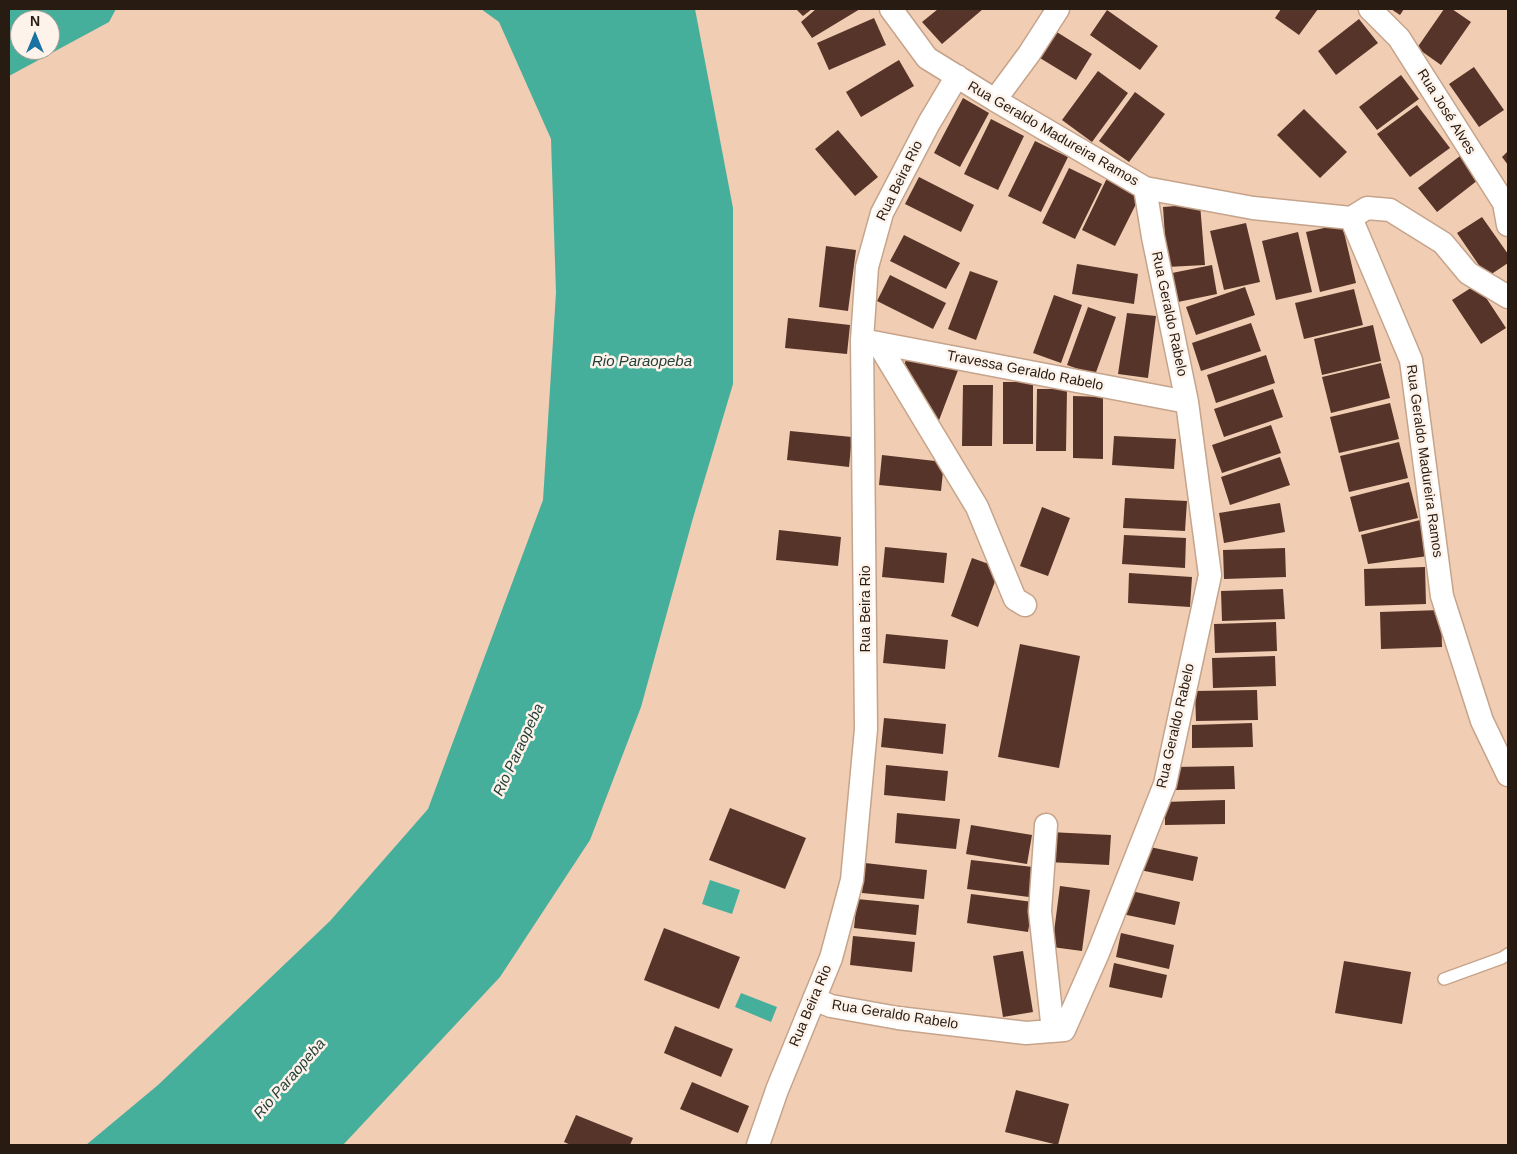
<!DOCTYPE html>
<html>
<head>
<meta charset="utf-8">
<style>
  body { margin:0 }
  #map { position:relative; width:1517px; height:1154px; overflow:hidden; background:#f0cdb3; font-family:Arial,sans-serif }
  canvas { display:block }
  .frame { position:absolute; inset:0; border:10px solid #281c12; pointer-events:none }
  .north { position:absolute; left:10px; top:10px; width:50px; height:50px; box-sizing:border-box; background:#fef3eb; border:1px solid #a89d94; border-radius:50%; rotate:0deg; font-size:14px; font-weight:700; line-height:20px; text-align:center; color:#281c12 }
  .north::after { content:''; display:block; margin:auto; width:18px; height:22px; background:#1972a1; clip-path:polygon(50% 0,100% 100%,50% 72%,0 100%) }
</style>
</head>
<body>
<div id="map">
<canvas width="1517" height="1154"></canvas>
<div class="frame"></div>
<div class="north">N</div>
</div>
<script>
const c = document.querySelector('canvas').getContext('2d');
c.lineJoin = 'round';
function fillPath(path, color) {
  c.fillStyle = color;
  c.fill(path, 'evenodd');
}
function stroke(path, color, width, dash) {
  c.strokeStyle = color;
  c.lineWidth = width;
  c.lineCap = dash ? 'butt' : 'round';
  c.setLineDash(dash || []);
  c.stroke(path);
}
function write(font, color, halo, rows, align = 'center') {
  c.font = font + ' Arial,sans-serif';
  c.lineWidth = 5;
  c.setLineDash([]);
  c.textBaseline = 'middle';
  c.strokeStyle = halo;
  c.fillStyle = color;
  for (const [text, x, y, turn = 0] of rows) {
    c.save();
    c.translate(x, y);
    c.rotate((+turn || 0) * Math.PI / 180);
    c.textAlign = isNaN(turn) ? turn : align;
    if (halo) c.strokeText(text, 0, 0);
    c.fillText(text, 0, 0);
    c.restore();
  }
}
fillPath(new Path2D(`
  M9 9H116L109 22 9 76ZM20 20H50V50H20Z
  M481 9H695L733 208V384L693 518 641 707 590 840 500 977 343 1145H86L158 1085 330 921 428 809 543 500 556 293 551 139 499 22Z
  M710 880 740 890 732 914 702 904Z
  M741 993 777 1007 771 1022 735 1007Z`), '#46af9b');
fillPath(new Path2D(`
  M796 9H812L803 16Z
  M816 9H860L812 38 801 22Z
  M938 9H983L942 44 922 22Z
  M1281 9H1318L1299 35 1275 18Z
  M1391 9H1404L1400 15Z
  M1444 9H1452L1471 22 1441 65 1417 48Z
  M1107 10 1158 46 1140 70 1090 35Z
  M874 18 886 45 829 70 817 43Z
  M1359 19 1378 43 1336 75 1318 51Z
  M1052 29 1092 54 1076 80 1035 55Z
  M899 60 914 86 861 117 846 92Z
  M1474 67 1504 110 1479 127 1449 84Z
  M1098 71 1128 93 1092 142 1062 120Z
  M1401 75 1419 99 1377 130 1359 107Z
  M1135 92 1165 114 1129 162 1099 141Z
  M963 98 989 113 960 167 934 153Z
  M1417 105 1450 148 1410 177 1377 134Z
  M1304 109 1347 152 1320 178 1277 135Z
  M991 119 1024 136 998 190 964 174Z
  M838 130 878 177 855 196 815 149Z
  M1035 141 1068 157 1041 212 1008 196Z
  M1508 151V165L1502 157Z
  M1460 156 1478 180 1437 212 1418 188Z
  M1069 168 1102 184 1075 239 1042 223Z
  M1108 176 1142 192 1115 246 1082 230Z
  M919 177 974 205 961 232 905 204Z
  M1200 204 1205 265 1167 267 1163 207Z
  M1482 217 1508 254V263L1487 277 1457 233Z
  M1246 223 1260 282 1224 290 1210 231Z
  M1342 224 1356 283 1320 292 1306 232Z
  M1298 232 1312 292 1276 300 1262 241Z
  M904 235 960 263 946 289 890 261Z
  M826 246 856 250 848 311 819 307Z
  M1077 264 1138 274 1134 304 1072 294Z
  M1212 265 1217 294 1178 302 1172 273Z
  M970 271 998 281 976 340 948 329Z
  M890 275 946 303 933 329 877 301Z
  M1477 284 1506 328 1481 344 1452 300Z
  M1245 287 1255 315 1196 335 1186 307Z
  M1354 289 1363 325 1304 339 1295 303Z
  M1054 295 1082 305 1061 363 1033 353Z
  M1088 307 1116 317 1095 375 1067 365Z
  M1127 313 1156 316 1148 378 1118 374Z
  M788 318 850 325 847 354 785 348Z
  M1251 323 1261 351 1201 371 1192 343Z
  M1373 325 1381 361 1322 375 1314 339Z
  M906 354 960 365 938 423 905 364Z
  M1266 355 1275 383 1216 403 1207 375Z
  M1381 363 1390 398 1331 413 1322 377Z
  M1003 382H1033V444H1003Z
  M963 385H993L992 446H962Z
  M1037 389H1067L1066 451H1036Z
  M1273 389 1283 417 1224 437 1214 409Z
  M1073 396 1103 397V459L1073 458Z
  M1390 403 1399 439 1339 453 1330 417Z
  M1271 425 1281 453 1222 473 1212 445Z
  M790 431 852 437 849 467 787 460Z
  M1114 436 1176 439 1174 469 1112 465Z
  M1399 442 1408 478 1349 492 1340 456Z
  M882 455 944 462 941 491 879 485Z
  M1280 457 1290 485 1230 505 1221 477Z
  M1409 482 1418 518 1359 532 1350 497Z
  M1125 498 1187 501 1185 531 1123 528Z
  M1280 503 1285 532 1224 543 1219 513Z
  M1042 507 1070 518 1048 576 1020 566Z
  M1420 520 1428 556 1368 564 1361 535Z
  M779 530 841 537 838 566 776 560Z
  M1124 535 1186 538 1185 568 1122 564Z
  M885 547 947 553 944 583 882 577Z
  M1285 548 1286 577 1224 579 1223 550Z
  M972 558 1000 568 978 627 951 616Z
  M1425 567 1426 604 1365 606 1364 569Z
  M1129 573 1192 577 1190 607 1128 603Z
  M1283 589 1285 619 1222 621 1221 591Z
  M1441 610 1442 647 1381 649 1380 612Z
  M1276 622 1277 651 1215 653 1214 624Z
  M886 634 948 640 945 669 883 663Z
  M1020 644 1080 656 1059 768 998 757Z
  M1275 656 1276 686 1213 688 1212 658Z
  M1257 690 1258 720 1196 721 1195 691Z
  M884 718 946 724 943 754 881 747Z
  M1252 723 1253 747 1192 748V725Z
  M886 765 948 771 945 801 884 795Z
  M1234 766 1235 789 1175 790 1174 767Z
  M1225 800V824L1165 825V802Z
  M730 808 806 838 785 889 709 860Z
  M897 813 960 819 956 849 895 843Z
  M971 825 1032 835 1027 864 966 854Z
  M1049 832 1111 835 1109 865 1047 862Z
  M1145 846 1198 857 1193 881 1140 870Z
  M971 860 1033 867 1029 897 967 889Z
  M865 863 927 870 924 899 862 893Z
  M1060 886 1090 890 1082 951 1052 947Z
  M1127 890 1180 902 1175 925 1122 914Z
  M971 894 1033 902 1028 932 967 923Z
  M857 899 919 905 916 935 854 928Z
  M664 928 740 957 719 1009 644 980Z
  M1121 933 1174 945 1169 969 1116 957Z
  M853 936 915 942 912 972 850 965Z
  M1023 951 1033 1012 1003 1017 993 956Z
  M1344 961 1411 972 1402 1024 1335 1013Z
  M1114 963 1167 975 1162 998 1109 987Z
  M675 1026 733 1049 721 1077 664 1053Z
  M692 1082 749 1106 738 1133 680 1109Z
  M1016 1090 1069 1104 1058 1145 1005 1132Z
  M576 1115 633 1138 630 1145H571L564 1142Z`), '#573429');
const lane = new Path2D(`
  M1444 979 1502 958 1508 954`);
const street = new Path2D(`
  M891 9 927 58 995 100 1145 188 1253 208 1351 218 1411 360 1442 596 1482 721 1508 775
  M1370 9 1399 38 1504 203 1508 225
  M995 100 1029 54 1058 9
  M1351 218 1367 208 1390 210 1443 243 1468 273 1508 297
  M862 340 1187 402
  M878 343 977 507 1015 599 1025 605
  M1046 825 1040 911 1053 1031
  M814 999 831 1006 898 1018 1026 1033 1064 1030 1098 953 1165 784 1210 575 1187 402 1153 237 1145 188
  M758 1145 777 1090 831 958 852 880 866 729 862 340 867 267 882 213 929 123 957 76`);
stroke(lane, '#c6a48b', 14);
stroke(street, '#c6a48b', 25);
stroke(lane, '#fff', 11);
stroke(street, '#fff', 22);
write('14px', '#281c12', '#fef3eb', [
  ["Rua José Alves",1446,112,58],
  ["Rua Geraldo Madureira Ramos",1053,134,30],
  ["Rua Beira Rio",900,181,-64],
  ["Rua Geraldo Rabelo",1169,314,78],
  ["Travessa Geraldo Rabelo",1025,371,11],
  ["Rua Geraldo Madureira Ramos",1424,461,82],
  ["Rua Beira Rio",866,609,-90],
  ["Rua Geraldo Rabelo",1176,726,-77],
  ["Rua Beira Rio",811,1006,-67],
  ["Rua Geraldo Rabelo",895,1015,9]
]);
write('italic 15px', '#1f3e37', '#fef3eb', [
  ["Rio Paraopeba",642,362],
  ["Rio Paraopeba",519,750,-65],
  ["Rio Paraopeba",290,1079,-49]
]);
</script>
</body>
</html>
